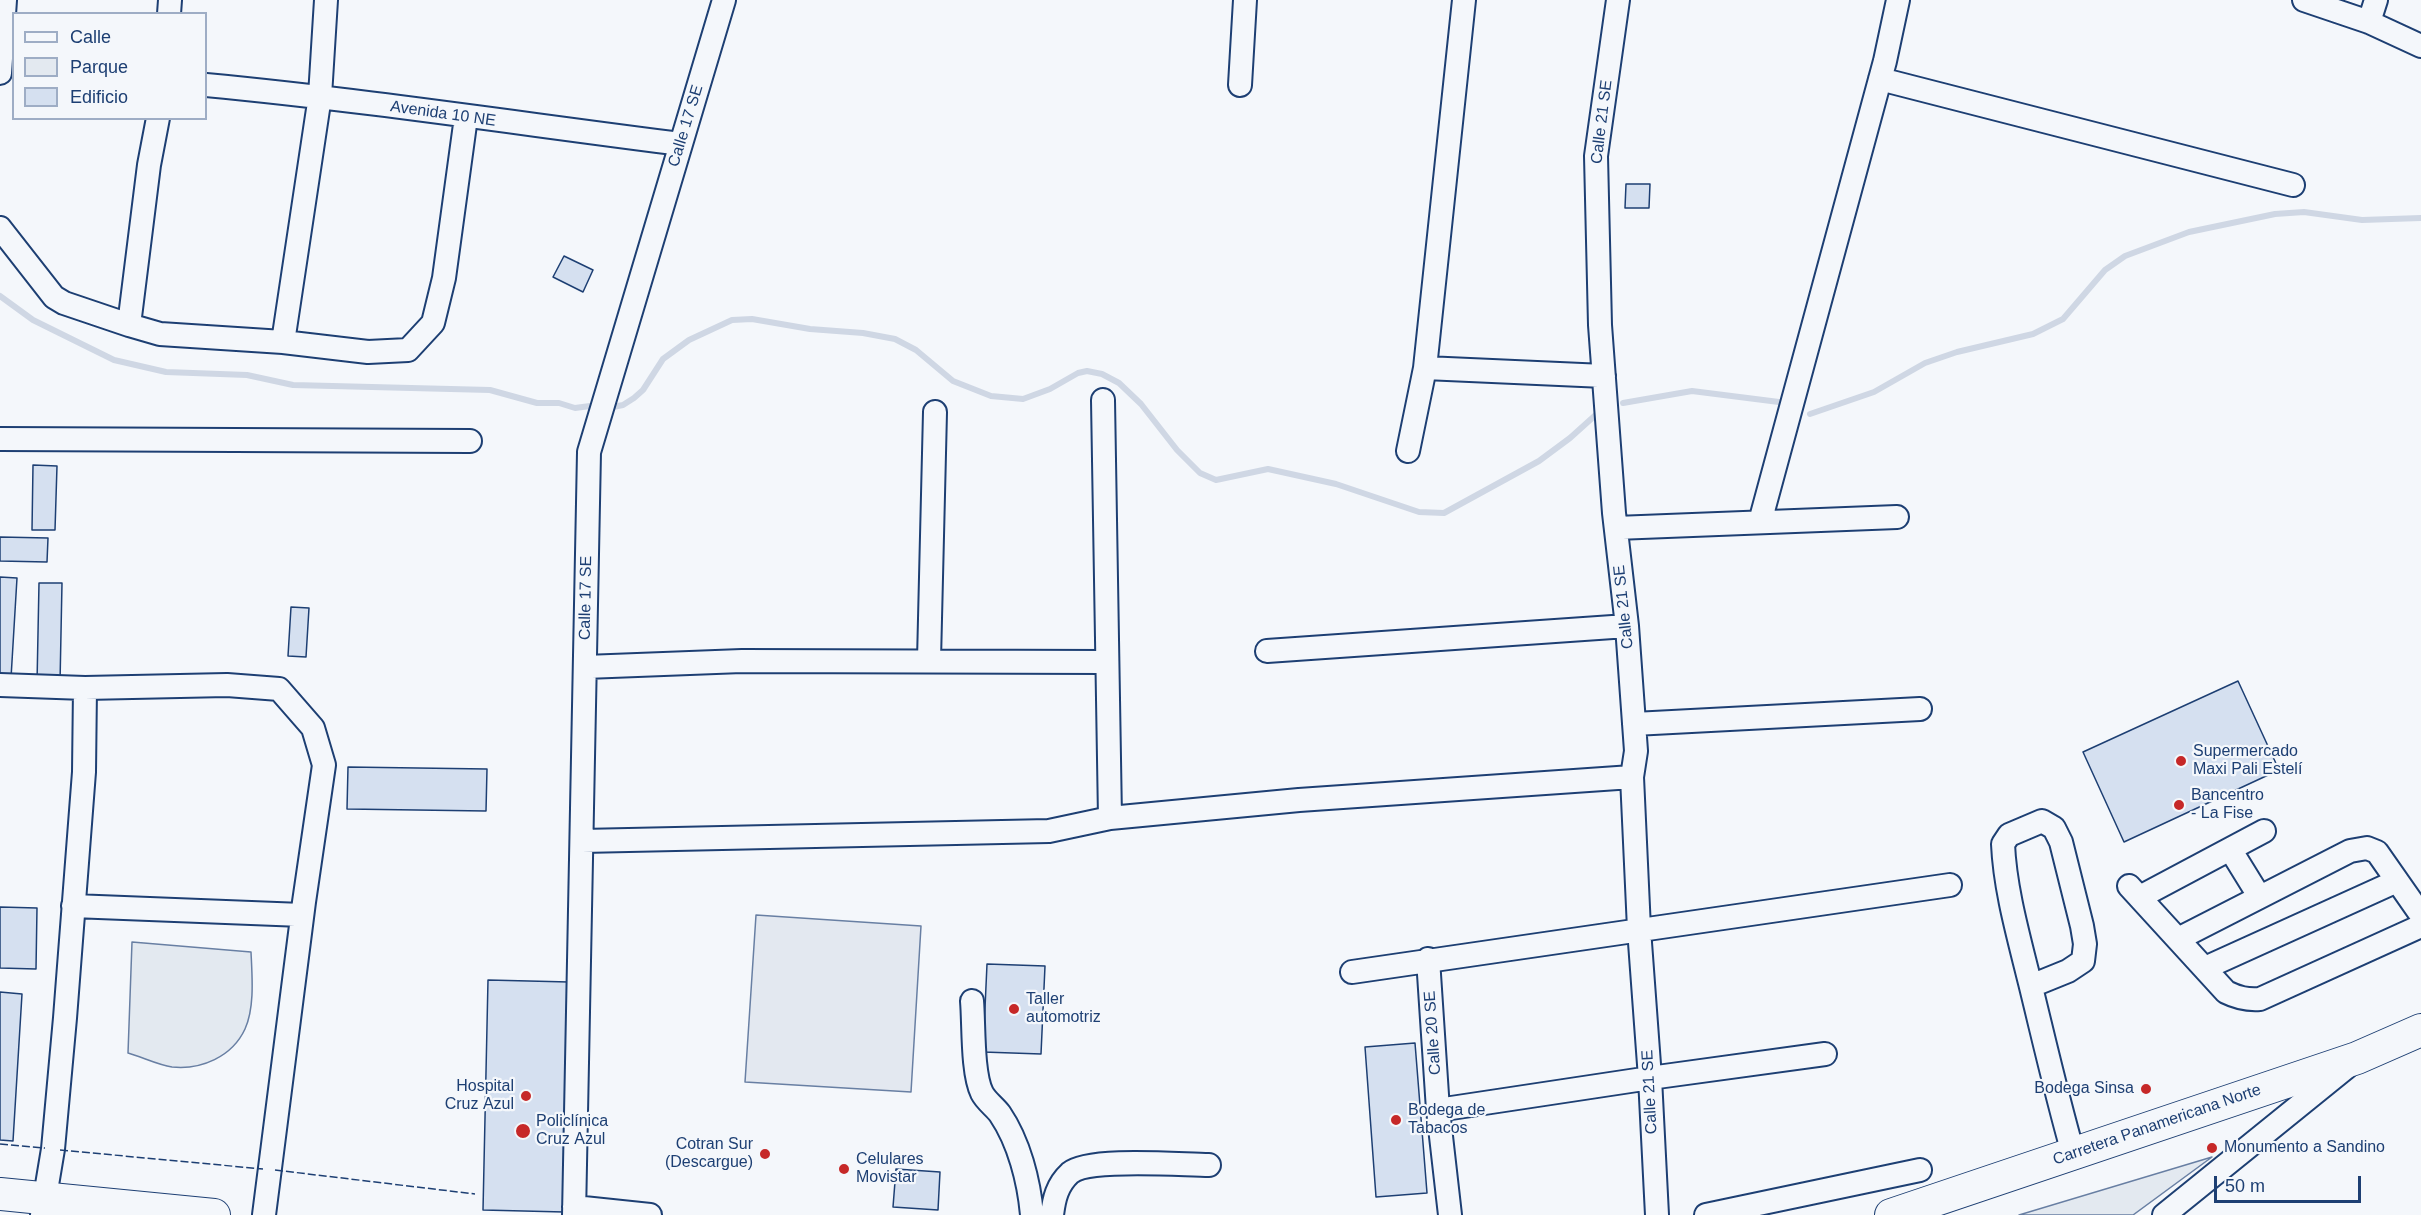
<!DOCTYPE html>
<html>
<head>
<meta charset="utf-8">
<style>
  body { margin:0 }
  #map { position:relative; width:2421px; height:1215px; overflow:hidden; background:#f4f7fb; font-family:Arial,sans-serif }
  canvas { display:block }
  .legend { position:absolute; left:12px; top:12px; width:195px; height:108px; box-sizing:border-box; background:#f4f7fb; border:2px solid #9eadc5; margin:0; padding:8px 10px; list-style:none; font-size:18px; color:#1d3f73 }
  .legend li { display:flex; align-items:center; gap:12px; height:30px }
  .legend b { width:30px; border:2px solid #9eadc5 }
  .scale { position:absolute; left:2214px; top:1176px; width:147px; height:27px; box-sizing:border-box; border:3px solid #1d3f73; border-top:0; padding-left:8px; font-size:18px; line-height:21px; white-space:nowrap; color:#1d3f73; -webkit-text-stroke:4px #f4f7fb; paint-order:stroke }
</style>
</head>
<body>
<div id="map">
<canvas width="2421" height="1215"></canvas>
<ul class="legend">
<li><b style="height:8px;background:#f4f7fb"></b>Calle</li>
<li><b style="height:16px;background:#e3e9f0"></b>Parque</li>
<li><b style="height:16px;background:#d5e0f0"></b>Edificio</li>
</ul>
<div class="scale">50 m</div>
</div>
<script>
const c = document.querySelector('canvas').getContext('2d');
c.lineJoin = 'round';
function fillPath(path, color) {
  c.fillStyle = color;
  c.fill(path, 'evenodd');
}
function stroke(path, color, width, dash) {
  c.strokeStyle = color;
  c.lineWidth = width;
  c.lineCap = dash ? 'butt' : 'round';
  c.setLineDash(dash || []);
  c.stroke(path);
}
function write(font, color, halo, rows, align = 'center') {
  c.font = font + ' Arial,sans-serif';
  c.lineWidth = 4.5;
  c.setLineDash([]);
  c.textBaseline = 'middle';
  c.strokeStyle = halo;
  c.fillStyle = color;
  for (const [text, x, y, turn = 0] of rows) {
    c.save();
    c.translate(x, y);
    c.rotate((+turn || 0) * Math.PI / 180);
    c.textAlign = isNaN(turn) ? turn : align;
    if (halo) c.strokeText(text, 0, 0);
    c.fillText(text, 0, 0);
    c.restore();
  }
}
const green = new Path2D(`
  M132 942 251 952C252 975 255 1007 245 1029 232 1057 201 1070 172 1067 158 1065 142 1057 128 1053Z
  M2212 1157 2133 1215H2019Z`);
fillPath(green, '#e3e9f0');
stroke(green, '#687fa3', 1.5);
const parking = new Path2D(`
  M756 915 921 926 911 1092 745 1082Z`);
fillPath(parking, '#e3e8f0');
stroke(parking, '#687fa3', 1.5);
stroke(new Path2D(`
  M0 296 33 320 114 360 166 372 247 375 293 385 490 390 537 403H559L575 408 590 406
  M1623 403 1692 391 1779 402
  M613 407 623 405 634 398 643 390 663 359 689 340 732 320 752 319 810 329 863 333 895 339 916 350 953 381 991 396 1023 399 1050 389 1078 373 1087 371 1102 374 1119 383 1141 404 1177 450 1200 473 1216 480 1268 469 1336 484 1419 512 1444 513 1539 461 1570 438 1600 411
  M1810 414 1874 392 1925 363 1957 352 2033 334 2063 319 2105 270 2125 256 2189 232 2275 214 2304 212 2362 220 2421 218`), '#cfd7e4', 6);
const building = new Path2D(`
  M1626 184H1650L1649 208H1625Z
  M564 256 593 270 583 292 553 277Z
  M33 465 57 466 55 530H32Z
  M0 537 48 538 47 562 0 561Z
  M0 577 17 578 11 678 0 677Z
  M39 583H62L60 683H37Z
  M291 607 309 608 306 657 288 656Z
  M2238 681 2279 770 2124 842 2083 752Z
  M348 767 487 769 486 811 347 809Z
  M0 907 37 908 36 969 0 968Z
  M987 964 1045 966 1041 1054 983 1052Z
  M488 980 569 982 564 1212 483 1210Z
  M0 992 22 994 13 1141 0 1140Z
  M1415 1043 1427 1193 1376 1197 1365 1047Z
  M896 1169 940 1172 938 1210 893 1207Z`);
fillPath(building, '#d5e0f0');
stroke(building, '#1d3f73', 1.5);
const minor = new Path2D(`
  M1618 0 1596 156 1600 325 1614 513 1627 626 1636 751 1632 777 1639 929 1650 1078 1657 1215
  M2304 0 2369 22 2421 46
  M169 14 170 0
  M2369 22 2376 0
  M0 73 5 0
  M1880 79 2293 185
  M206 85C364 100 523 124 681 144
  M1240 85 1245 0
  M158 118 149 165 129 325 160 334 283 342 368 352 408 350 433 323 444 278 466 117
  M0 228 54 297 64 303 129 325
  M283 342 320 96 326 0
  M1425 368 1604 376
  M1103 400 1110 818
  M0 439 470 441
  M1408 451 1425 368 1464 0
  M1760 522 1885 61 1898 0
  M1616 528 1897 517
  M1267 651 1627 626
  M929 660 935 412
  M585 667 742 661 1106 662
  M0 685 85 688 227 685 279 689 313 728 324 765 304 902 264 1215
  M1634 724 1920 709
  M582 841 1049 831 1110 818 1299 800 1632 777
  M2230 849 2259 896
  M2129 886 2226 992C2238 998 2247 1000 2260 999L2421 926
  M2140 897 2264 831
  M73 906 302 915
  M2178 939 2350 851 2367 848 2377 852 2421 915
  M1428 959 1438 1110 1450 1215
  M2205 968 2397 881
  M1352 972 1950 885
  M2031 986 2068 971 2083 961 2085 944 2082 926 2061 842 2054 828 2042 821 2009 835 2003 844C2005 890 2019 938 2030 983 2044 1040 2057 1097 2073 1153
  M972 1001C974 1024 972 1073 982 1093 986 1101 995 1107 1000 1114 1019 1142 1029 1181 1032 1215
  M1438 1110 1650 1078 1825 1054
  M574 1207 650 1215
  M42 1215 53 1149 65 1018 84 772 85 688
  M574 1215 589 452 724 0
  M1052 1215C1054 1199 1057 1185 1070 1173 1089 1157 1182 1165 1209 1165
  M1706 1215 1920 1170
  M2164 1215 2347 1067`);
const highway = new Path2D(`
  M0 1194 214 1215
  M1891 1215 2357 1058 2421 1030`);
stroke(minor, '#1d3f73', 26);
stroke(highway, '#1d3f73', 34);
stroke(minor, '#f4f7fb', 22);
stroke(highway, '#f4f7fb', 32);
stroke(new Path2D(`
  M0 1144 45 1148
  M60 1150 263 1169
  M275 1170 475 1194`), '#1d3f73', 1.5, [8, 3]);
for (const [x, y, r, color] of [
  [2181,761,6,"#c62828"],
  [2179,805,6,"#c62828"],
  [1014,1009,6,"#c62828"],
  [2146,1089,6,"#c62828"],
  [526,1096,6,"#c62828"],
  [1396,1120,6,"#c62828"],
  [523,1131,8,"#c62828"],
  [2212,1148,6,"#c62828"],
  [765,1154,6,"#c62828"],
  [844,1169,6,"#c62828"]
]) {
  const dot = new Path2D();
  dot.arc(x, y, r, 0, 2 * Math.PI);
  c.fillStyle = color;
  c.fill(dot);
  stroke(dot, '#f4f7fb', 2);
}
write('16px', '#1d3f73', '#f4f7fb', [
  ["Avenida 10 NE",443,114,8],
  ["Calle 21 SE",1602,122,-83],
  ["Calle 17 SE",686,126,-73],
  ["Calle 17 SE",586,598,-89],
  ["Calle 21 SE",1624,607,-96],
  ["Calle 20 SE",1433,1033,-94],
  ["Calle 21 SE",1650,1092,-93],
  ["Carretera Panamericana Norte",2157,1125,-19]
]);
write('16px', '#1d3f73', '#f4f7fb', [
  ["Supermercado",2193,752],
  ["Maxi Pali Estelí",2193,770],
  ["Bancentro",2191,796],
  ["- La Fise",2191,814],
  ["Taller",1026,1000],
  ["automotriz",1026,1018],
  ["Hospital",514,1087,"right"],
  ["Cruz Azul",514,1105,"right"],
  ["Bodega Sinsa",2134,1089,"right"],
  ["Bodega de",1408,1111],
  ["Tabacos",1408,1129],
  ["Policlínica",536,1122],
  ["Cruz Azul",536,1140],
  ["Cotran Sur",753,1145,"right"],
  ["(Descargue)",753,1163,"right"],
  ["Monumento a Sandino",2224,1148],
  ["Celulares",856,1160],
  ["Movistar",856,1178]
], 'left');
</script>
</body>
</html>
